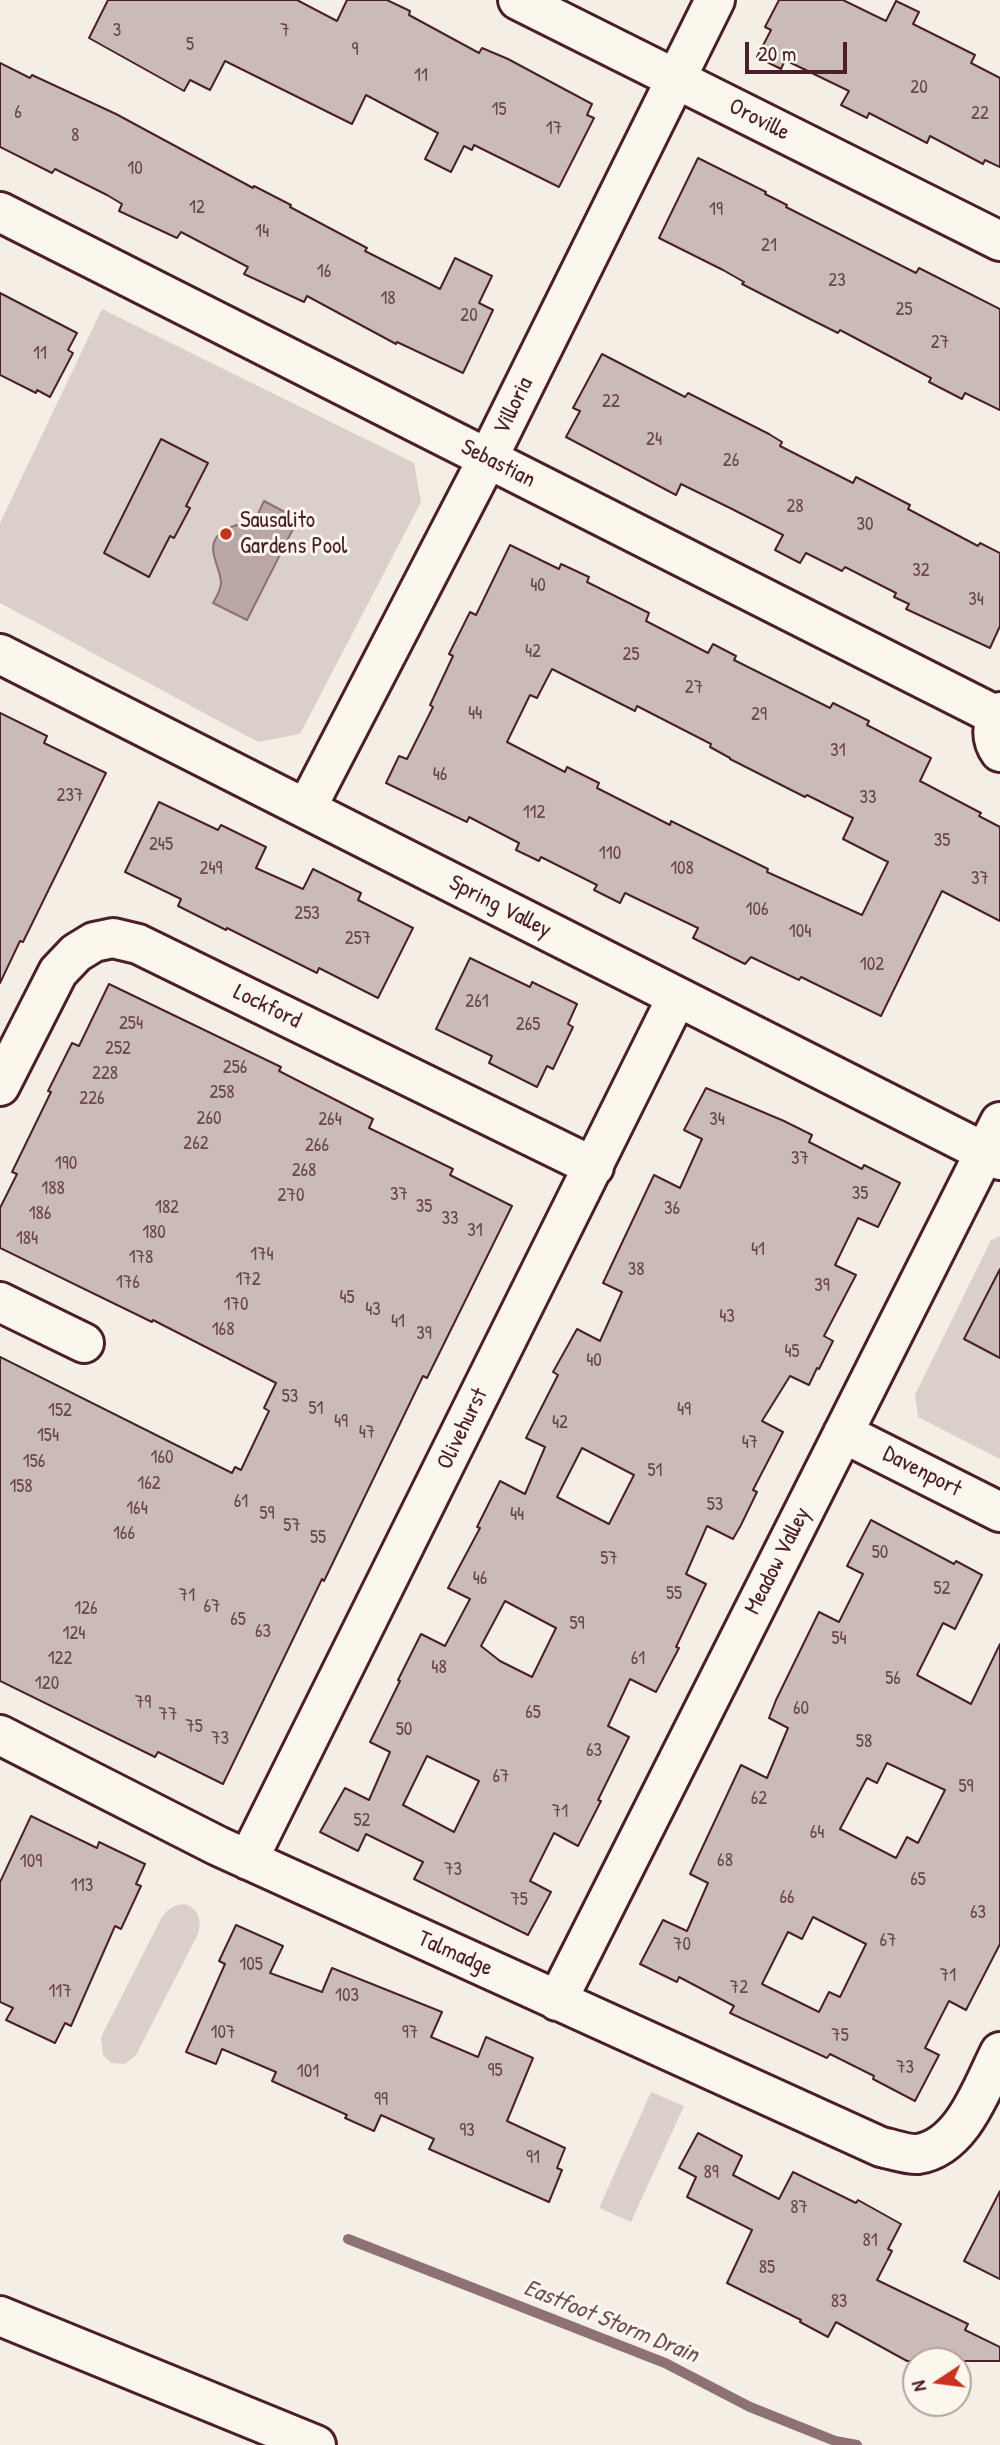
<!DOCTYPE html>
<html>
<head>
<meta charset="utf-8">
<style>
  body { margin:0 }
  #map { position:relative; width:1000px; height:2445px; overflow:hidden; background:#f4eee4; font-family:"Patrick Hand",sans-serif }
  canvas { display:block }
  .north { position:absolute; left:902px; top:2347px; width:70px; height:70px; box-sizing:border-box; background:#fbf7ec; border:2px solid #b4a19f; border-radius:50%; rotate:257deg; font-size:19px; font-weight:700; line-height:28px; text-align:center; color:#4a1f2b }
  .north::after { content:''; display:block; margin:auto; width:24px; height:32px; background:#c8321e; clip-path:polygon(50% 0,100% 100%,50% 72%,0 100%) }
  .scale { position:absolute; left:745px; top:42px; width:102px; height:32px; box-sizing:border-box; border:4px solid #4a1f2b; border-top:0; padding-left:9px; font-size:21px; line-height:24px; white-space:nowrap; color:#4a1f2b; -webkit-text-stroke:5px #fbf7ec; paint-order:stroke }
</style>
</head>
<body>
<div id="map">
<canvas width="1000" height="2445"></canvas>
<div class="north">N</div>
<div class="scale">20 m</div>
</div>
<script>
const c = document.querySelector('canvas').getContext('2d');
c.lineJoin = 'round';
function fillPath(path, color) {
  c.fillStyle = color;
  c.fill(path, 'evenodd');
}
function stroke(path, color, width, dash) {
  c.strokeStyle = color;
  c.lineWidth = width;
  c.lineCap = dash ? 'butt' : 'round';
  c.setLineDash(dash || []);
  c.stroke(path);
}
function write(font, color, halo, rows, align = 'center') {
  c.font = font + ' "Patrick Hand",sans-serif';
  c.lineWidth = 6;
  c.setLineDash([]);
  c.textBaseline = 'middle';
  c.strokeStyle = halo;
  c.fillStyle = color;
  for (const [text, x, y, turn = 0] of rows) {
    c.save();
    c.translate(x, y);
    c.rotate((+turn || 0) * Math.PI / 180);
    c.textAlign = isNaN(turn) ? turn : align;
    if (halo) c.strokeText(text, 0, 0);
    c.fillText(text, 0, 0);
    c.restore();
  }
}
fillPath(new Path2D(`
  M102 309 414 463 421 502 300 734 258 742 0 603V523Z
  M1000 1236V1459L918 1417 915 1395 991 1240Z
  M184 1904C199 1908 202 1921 198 1934L136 2055 125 2064 111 2063 103 2055 101 2037 162 1917C168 1909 173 1905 184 1904Z
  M651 2092 684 2106 631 2222 599 2208Z`), '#dbd0c9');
const water = new Path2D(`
  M264 501 298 519 247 620 213 603C217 596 221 590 221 582 219 562 203 547 223 530L256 518Z`);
fillPath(water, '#baa7a5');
stroke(water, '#8d7174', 2);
stroke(new Path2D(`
  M348 2239 665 2363 750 2407 835 2441 857 2445`), '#8d7174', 10);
const building = new Path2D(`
  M108 0H297L337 21 347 0H387L410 11 409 15 479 53 482 48 508 59 592 104 587 115 594 118 559 187 474 145 472 150 464 146 451 172 425 159 438 133 366 95 352 124 225 61 210 90 190 80 184 91 89 38Z
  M779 0H843L886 21 896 1 919 12 913 24 975 55 971 63 1000 78V167L985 160 983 164 930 136 927 143 869 113 867 118 841 105 849 91 785 60 781 69 757 57 771 30 765 27Z
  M0 63 30 78 32 75 116 114 253 188 254 186 291 205 290 207 367 248 365 251 440 289 455 258 492 276 479 303 493 310 463 373 397 342 396 344 307 296 304 302 244 274 248 267 181 232 177 238 119 211 122 204 107 195 55 169 52 173 0 147Z
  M698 158 766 192 765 194 787 205 786 207 916 273 919 268 1000 309V410L965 393 962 399 929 382 931 378 840 330 838 333 810 319 742 284 744 282 723 270 659 238Z
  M0 293 77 333 68 350 73 353 50 397 37 390 36 393 0 375Z
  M602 354 685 397 688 393 769 434 782 442 780 446 853 483 856 477 910 505 908 509 978 546 980 543 1000 553V626L990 648 906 609 909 604 894 597 896 593 845 567 842 571 806 553 800 563 775 550 783 535 730 508 681 484 676 495 566 437 580 411 573 408Z
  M161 439 208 463 186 506 190 508 174 538 170 536 149 577 104 553Z
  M510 545 559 569 561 564 589 577 587 582 649 613 646 621 708 653 713 644 736 656 734 660 830 708 833 703 869 721 867 725 931 758 920 781 981 813 979 816 1000 827V921L942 891 881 1016 801 977 799 980 751 957 745 964 693 938 698 928 625 893 620 903 594 890 597 885 541 857 539 861 516 850 519 843 469 817 467 822 386 783 399 756 407 759 433 707 430 705 453 656 449 654 470 612 476 615ZM552 669 635 711 637 706 711 744 710 747 730 758V759L805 797 807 795 853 818 843 839 888 862 862 915 767 872 768 869 671 821 670 825 597 788 599 783 567 767 565 772 507 742 530 695 537 698Z
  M0 713 47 736 44 743 106 773 23 942 20 941 0 983Z
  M159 802 218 830 221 825 266 847 256 868 303 889 313 869 361 893 358 900 413 928 378 998 319 968 317 973 227 928 226 930 178 906 181 899 125 872Z
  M470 958 530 987 532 982 577 1004 568 1024 573 1027 553 1069 547 1066 537 1087 489 1063 492 1056 436 1029Z
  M109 984 281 1067 279 1071 373 1119 369 1128 453 1169 450 1175 512 1206 427 1378 423 1376 324 1581 322 1579 223 1784 158 1752 155 1757 0 1681V1357L232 1473 235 1467 241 1470 269 1411 264 1408 276 1383 153 1320 152 1322 0 1248V1208L17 1174 12 1172 51 1092 48 1091 72 1043 79 1046Z
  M706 1088 784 1121 812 1135 809 1142 862 1169 864 1165 900 1183 878 1227 858 1218 835 1265 856 1275 824 1336 833 1341 819 1369 817 1368 809 1385 790 1376 762 1421 783 1432 753 1490 757 1492 741 1525 733 1539 707 1526 686 1574 706 1584 676 1647 679 1648 656 1692 630 1679 608 1726 629 1737 598 1800 601 1801 578 1846 554 1833 530 1881 551 1892 528 1935 414 1879 423 1862 366 1834 358 1851 320 1832 345 1788 369 1800 390 1752 370 1742 400 1681 398 1680 421 1634 445 1646 470 1599 448 1588 480 1528 477 1527 500 1481 525 1494 545 1447 526 1438 558 1375 553 1372 577 1329 600 1341 622 1292 603 1283 654 1175 680 1188 702 1139 684 1130ZM582 1448 634 1475 609 1524 557 1497ZM505 1601 556 1628 532 1677 500 1661 481 1646ZM427 1756 479 1781 454 1832 403 1805Z
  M1000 1269V1358L964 1339Z
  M871 1520 954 1564 956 1561 982 1575 955 1629 943 1623 917 1675 971 1704 1000 1644V1944L966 2010 949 2001 925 2048 939 2055 915 2101 873 2079 874 2076 830 2054 827 2058 730 2013 734 2006 679 1977 677 1982 640 1964 663 1920 687 1931 708 1883 690 1874 741 1765 767 1778 788 1728 769 1718 776 1700 819 1612 839 1622 863 1574 847 1566ZM887 1763 945 1790 918 1843 907 1837 896 1858 840 1829 867 1778 877 1783ZM813 1917 866 1944 840 1997 829 1992 819 2012 762 1984 788 1932 802 1939Z
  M31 1816 97 1848 99 1842 145 1864 136 1884 141 1886 121 1929 115 1926 71 2026 65 2023 55 2043 6 2020 13 2008 0 2002V1882Z
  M236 1925 283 1946 270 1973 322 1992 332 1968 442 2012 431 2037 478 2057 486 2037 533 2058 507 2121 565 2148 557 2168 562 2170 549 2202 429 2149 434 2139 381 2115 374 2131 345 2118 347 2115 272 2081 276 2072 222 2049 216 2064 186 2052 225 1964 219 1961Z
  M698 2133 742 2156 733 2175 779 2199 793 2172 856 2203 858 2200 901 2224 888 2249 892 2251 877 2280 968 2324 965 2330 1000 2347V2361H907L836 2322 828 2337 800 2322 801 2320 727 2283 752 2230 687 2197 696 2177 679 2168Z
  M1000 2191V2279L964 2261Z`);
fillPath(building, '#cabbb6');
stroke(building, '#4a1f2b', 2);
const minor = new Path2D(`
  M518 0 1000 241
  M0 212 997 716
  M0 654 1000 1160
  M1000 712C991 724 991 740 1000 752
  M306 809 488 458 715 0
  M0 1086 58 972 76 953 94 942 113 938 138 944 594 1167
  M0 1302 84 1343
  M843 1433 1000 1512
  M0 1735 218 1846 881 2147C892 2149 908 2155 918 2154 963 2147 982 2087 1000 2052
  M248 1860 677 997
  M557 2001 1000 1122`);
const highway = new Path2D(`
  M0 2316 316 2445`);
stroke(minor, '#4a1f2b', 44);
stroke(highway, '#4a1f2b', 44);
stroke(minor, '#fbf7ec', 38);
stroke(highway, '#fbf7ec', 38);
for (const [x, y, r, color] of [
  [226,534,7,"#c8321e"]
]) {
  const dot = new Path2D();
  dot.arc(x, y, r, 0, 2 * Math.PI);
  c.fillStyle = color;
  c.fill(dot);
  stroke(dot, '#fbf7ec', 2.5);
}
write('19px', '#6a464e', null, [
  ["3",117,31],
  ["7",285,31],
  ["5",190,45],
  ["9",355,50],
  ["11",421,76],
  ["20",919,88],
  ["15",499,110],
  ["6",18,113],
  ["22",980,114],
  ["17",554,129],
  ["8",75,136],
  ["10",135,169],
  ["12",197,208],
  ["19",716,210],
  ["14",262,232],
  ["21",769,246],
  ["16",324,272],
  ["23",837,281],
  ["18",388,299],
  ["25",904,310],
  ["20",469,316],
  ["27",940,343],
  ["11",40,354],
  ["22",611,402],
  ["24",654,440],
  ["26",731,461],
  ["28",795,507],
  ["30",865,525],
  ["32",921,571],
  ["40",538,586],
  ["34",976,600],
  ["42",533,652],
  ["25",631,655],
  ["27",694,688],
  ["44",475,714],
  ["29",759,715],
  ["31",838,751],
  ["46",440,775],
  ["237",70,796],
  ["33",868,798],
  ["112",534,813],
  ["35",942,841],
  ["245",161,845],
  ["110",610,854],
  ["249",211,869],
  ["108",682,869],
  ["37",980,879],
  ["106",757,910],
  ["253",307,914],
  ["104",800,932],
  ["257",358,939],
  ["102",872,965],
  ["261",477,1002],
  ["254",131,1024],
  ["265",528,1025],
  ["252",118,1049],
  ["256",235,1068],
  ["228",105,1074],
  ["258",222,1093],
  ["226",92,1099],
  ["260",209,1119],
  ["264",330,1120],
  ["34",717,1120],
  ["262",196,1144],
  ["266",317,1146],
  ["37",800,1159],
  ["190",66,1164],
  ["268",304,1171],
  ["188",53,1189],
  ["35",860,1194],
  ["37",399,1195],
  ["270",291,1196],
  ["35",424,1207],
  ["182",167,1208],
  ["36",672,1209],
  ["186",40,1214],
  ["33",450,1219],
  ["31",475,1231],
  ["180",154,1233],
  ["184",27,1239],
  ["41",758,1250],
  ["174",262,1255],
  ["178",141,1258],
  ["38",636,1270],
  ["172",248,1280],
  ["176",128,1283],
  ["39",822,1286],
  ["45",347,1298],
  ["170",236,1305],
  ["43",373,1310],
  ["43",727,1317],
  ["41",398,1322],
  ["168",223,1330],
  ["39",424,1334],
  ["45",792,1352],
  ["40",594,1361],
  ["53",290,1397],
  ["51",316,1409],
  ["49",684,1410],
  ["152",60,1411],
  ["49",341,1422],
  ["42",560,1423],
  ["47",367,1433],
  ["154",48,1436],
  ["47",750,1443],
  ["160",162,1458],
  ["156",34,1462],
  ["51",655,1471],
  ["162",149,1484],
  ["158",21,1487],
  ["61",241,1502],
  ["53",715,1505],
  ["164",137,1509],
  ["59",267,1514],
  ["44",517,1515],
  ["57",292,1526],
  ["166",124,1534],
  ["55",318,1538],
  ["50",880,1553],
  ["57",609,1559],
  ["46",480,1579],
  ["52",942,1589],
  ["55",674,1594],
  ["71",187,1596],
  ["67",212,1607],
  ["126",86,1609],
  ["65",238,1620],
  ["59",577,1624],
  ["63",263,1632],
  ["124",74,1634],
  ["54",839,1639],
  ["122",60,1659],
  ["61",638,1659],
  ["48",439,1668],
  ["56",893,1679],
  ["120",47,1684],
  ["79",143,1703],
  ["60",801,1709],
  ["65",533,1713],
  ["77",168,1715],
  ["75",194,1727],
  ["50",404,1730],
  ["73",220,1739],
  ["58",864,1742],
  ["63",594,1751],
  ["67",501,1777],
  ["59",966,1787],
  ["62",759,1799],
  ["71",560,1812],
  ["52",362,1821],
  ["64",817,1833],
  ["68",725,1861],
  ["109",31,1862],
  ["73",453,1870],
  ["65",918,1880],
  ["113",82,1886],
  ["66",787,1898],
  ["75",519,1900],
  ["63",978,1913],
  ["67",888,1941],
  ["70",682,1945],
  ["105",251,1965],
  ["71",948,1976],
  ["72",739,1988],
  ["117",60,1992],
  ["103",347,1996],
  ["107",223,2033],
  ["97",410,2033],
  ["75",840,2036],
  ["73",905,2068],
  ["95",495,2071],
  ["101",308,2072],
  ["99",381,2100],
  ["93",467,2131],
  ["91",533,2158],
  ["89",711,2173],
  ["87",799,2208],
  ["81",870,2241],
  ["85",767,2268],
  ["83",839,2302]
]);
write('23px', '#4a1f2b', '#fbf7ec', [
  ["Oroville",759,120,27],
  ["Villoria",514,406,-64],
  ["Sebastian",498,464,27],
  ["Spring Valley",500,907,27],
  ["Lockford",267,1007,26],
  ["Olivehurst",463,1429,-64],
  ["Davenport",922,1472,27],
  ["Meadow Valley",778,1561,-63],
  ["Talmadge",455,1954,24]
]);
write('23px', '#4a1f2b', '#fbf7ec', [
  ["Sausalito",240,521],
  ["Gardens Pool",240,547]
], 'left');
write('italic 24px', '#714f56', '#fbf7ec', [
  ["Eastfoot Storm Drain",611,2322,22]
]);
</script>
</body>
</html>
